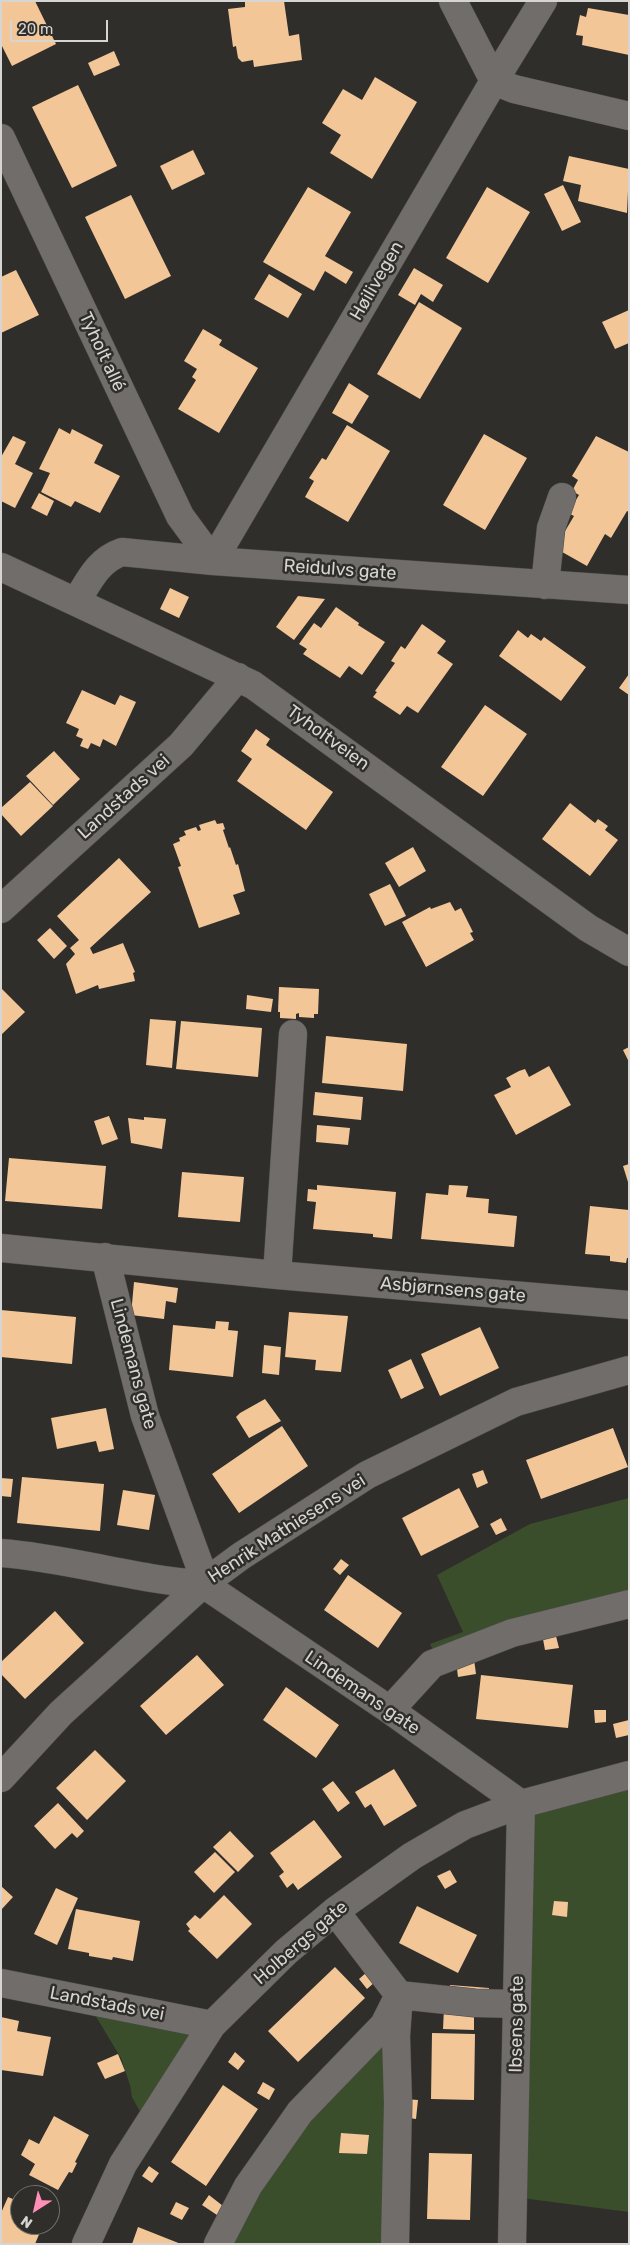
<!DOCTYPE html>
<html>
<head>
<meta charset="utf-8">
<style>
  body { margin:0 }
  #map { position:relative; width:630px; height:2245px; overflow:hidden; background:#302e2b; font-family:Rubik,sans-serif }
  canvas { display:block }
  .frame { position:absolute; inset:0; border:2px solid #d7d5d3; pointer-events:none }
  .north { position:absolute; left:10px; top:2185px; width:50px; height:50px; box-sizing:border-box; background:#302e2b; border:1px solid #73716e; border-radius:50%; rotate:215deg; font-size:14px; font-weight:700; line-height:20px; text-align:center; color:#d7d5d3 }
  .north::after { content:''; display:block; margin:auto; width:18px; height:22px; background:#ff8eba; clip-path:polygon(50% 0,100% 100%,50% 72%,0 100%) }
  .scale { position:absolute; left:10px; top:20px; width:98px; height:22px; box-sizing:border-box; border:2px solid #d7d5d3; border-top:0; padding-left:6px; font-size:15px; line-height:18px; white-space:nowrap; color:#d7d5d3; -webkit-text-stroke:4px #302e2b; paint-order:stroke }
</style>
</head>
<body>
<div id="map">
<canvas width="630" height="2245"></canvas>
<div class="frame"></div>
<div class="north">N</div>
<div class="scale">20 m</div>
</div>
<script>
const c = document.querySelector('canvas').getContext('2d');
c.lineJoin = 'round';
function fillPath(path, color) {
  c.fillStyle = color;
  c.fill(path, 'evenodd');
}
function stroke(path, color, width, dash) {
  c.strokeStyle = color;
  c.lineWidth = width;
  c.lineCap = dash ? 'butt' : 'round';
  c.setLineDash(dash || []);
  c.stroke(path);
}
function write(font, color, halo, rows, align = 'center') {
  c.font = font + ' Rubik,sans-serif';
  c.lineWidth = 5;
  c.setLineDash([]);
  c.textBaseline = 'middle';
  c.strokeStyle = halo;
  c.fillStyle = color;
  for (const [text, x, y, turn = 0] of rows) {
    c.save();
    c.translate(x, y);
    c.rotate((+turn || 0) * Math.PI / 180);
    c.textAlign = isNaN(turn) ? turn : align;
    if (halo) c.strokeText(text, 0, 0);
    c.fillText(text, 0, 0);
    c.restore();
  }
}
fillPath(new Path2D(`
  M629 1498V1604L438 1661 430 1644 463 1632 437 1575 530 1524Z
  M629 1775V2212L514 2197 521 1804Z
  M92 2010 212 2025 148 2126 132 2097 130 2085 121 2058Z
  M384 2025 395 2244H218L248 2186Z`), '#3b4e2c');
fillPath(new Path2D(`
  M1 1H35L56 44 12 66 1 44Z
  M245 1H284L289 36 299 34 302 60 254 67 253 60 242 62 238 58 236 46 233 47 228 9 245 7Z
  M588 8 629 15V55L582 45 583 36 576 35 580 15 586 17Z
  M114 51 120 65 94 76 88 63Z
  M375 77 417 102 372 179 330 153 341 135 322 123 343 89 362 100Z
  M78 85 117 166 72 188 32 107Z
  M193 150 205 174 172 190 160 166Z
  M569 156 629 169 627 213 578 201 581 185 563 181Z
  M563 185 581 222 562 231 544 194Z
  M308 187 351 212 325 256 353 272 346 284 325 271 314 291 263 262Z
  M487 187 530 212 488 283 446 258Z
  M131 195 171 276 125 299 85 217Z
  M414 268 443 285 433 302 421 294 415 305 398 295Z
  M16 270 39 315 1 333V277Z
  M269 274 302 294 288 318 254 299Z
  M419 302 462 328 420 399 377 374Z
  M629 310V343L615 349 602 322Z
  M203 329 222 340 219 345 258 368 219 433 178 409 196 380 192 377 197 369 184 361Z
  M349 383 369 396 352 424 332 413Z
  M347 425 390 451 348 522 305 497 314 481 309 478 322 458 326 460Z
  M59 428 70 434 72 429 103 445 94 463 120 476 100 513 75 501 71 507 41 492 50 473 39 469Z
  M484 434 527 458 485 530 443 505Z
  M13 436 26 442 15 464 33 473 15 508 1 501V457Z
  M596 436 629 452V512L627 511 611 538 605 534 587 566 555 548 574 516 568 513 579 495 572 491 578 480 572 476Z
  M39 493 54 501 47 516 31 508Z
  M170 588 189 597 179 618 160 609Z
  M298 596 325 599 294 640 276 627Z
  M336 607 359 623 358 625 385 642 362 675 349 666 340 678 303 654 307 649 299 644 314 623 321 628Z
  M422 624 446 641 437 653 453 664 418 713 407 706 400 715 373 697 377 692 375 691 395 663 391 661 401 646 405 649Z
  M518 630 528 638 531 634 541 641 544 637 586 667 561 701 499 656Z
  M629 674V695L619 688Z
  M82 690 115 705 120 695 136 702 116 746 103 739 100 747 91 743 88 749 80 746 83 739 76 736 79 729 66 723Z
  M485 705 527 734 483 796 441 767Z
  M256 729 270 739 266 745 333 792 306 830 237 781 252 759 241 751Z
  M54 751 80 779 53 805 26 776Z
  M30 782 53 806 21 836 1 814V808Z
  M570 803 595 823 598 819 608 826 605 830 618 840 590 876 542 839Z
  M215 820 217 824 223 823 225 829 223 830 229 848 230 847 236 865 238 864 245 891 233 895 240 914 199 928 178 867 181 866 173 844 180 841 179 838 186 835 184 831 196 827 198 831 201 830 199 825Z
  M413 847 426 871 399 887 385 863Z
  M119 858 151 892 90 948 93 954 123 943 135 972 133 973 135 981 99 989 98 985 76 994 66 964 75 954 70 948 79 940 57 916Z
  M390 884 406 916 385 926 369 894Z
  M450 902 455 911 461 908 473 932 470 933 474 940 426 967 402 922 430 907 431 909Z
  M50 928 67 946 54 959 37 940Z
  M279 987 319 989 318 1014H314V1018L299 1017V1013L296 1014V1019L280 1018V1012H278Z
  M1 988 25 1012 1 1035Z
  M247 995 273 999 271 1012 246 1009Z
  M150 1019 176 1021 172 1068 146 1065Z
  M181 1021 262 1028 258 1077 176 1069Z
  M326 1036 407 1044 403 1091 322 1083Z
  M629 1047V1062L623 1050Z
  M549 1066 571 1105 516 1135 494 1095 511 1087 506 1078 519 1071 525 1069 529 1077Z
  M315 1092 363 1097 361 1120 313 1115Z
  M109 1116 118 1139 102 1145 94 1121Z
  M144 1117 166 1119 162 1149 131 1143 128 1118 144 1120Z
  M317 1125 350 1128 348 1145 316 1142Z
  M9 1158 106 1166 102 1209 5 1201Z
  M629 1164V1182H628L623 1166Z
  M182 1172 244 1177 240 1222 178 1217Z
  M317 1185 396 1192 392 1239 373 1237V1234L313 1229 316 1202 307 1201 308 1189 317 1190Z
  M449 1185 468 1186 466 1197 489 1199 488 1213 517 1216 514 1247 421 1239 426 1193 448 1195Z
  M590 1206 629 1210V1258H627L626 1263 610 1261V1256L585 1254Z
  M134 1282 178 1288 176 1303 166 1301 164 1319 131 1315Z
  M1 1310 76 1317 72 1364 1 1357Z
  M289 1312 348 1316 341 1372 315 1370 316 1360 285 1357Z
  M216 1321 229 1322 228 1330 238 1331 233 1377 169 1370 173 1325 215 1329Z
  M480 1327 499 1368 440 1396 421 1354Z
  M264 1345 281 1347 279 1375 262 1373Z
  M411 1359 424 1388 401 1399 388 1370Z
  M265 1399 281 1421 249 1438 236 1417 240 1413Z
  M106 1408 114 1449 99 1452 96 1441 57 1449 51 1418Z
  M282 1426 308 1466 239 1513 212 1474Z
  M613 1428 628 1467 541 1499 526 1460Z
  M483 1470 488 1483 477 1488 472 1474Z
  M22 1477 104 1484 100 1531 17 1523Z
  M1 1478 13 1479 11 1497 1 1496Z
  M459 1488 479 1527 421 1556 402 1518Z
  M123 1490 155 1495 149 1530 117 1525Z
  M501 1518 507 1530 496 1535 490 1524Z
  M341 1559 349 1565 340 1575 333 1569Z
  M348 1575 402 1613 378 1648 324 1610Z
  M55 1611 84 1643 25 1699 1 1674V1662Z
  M556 1636 559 1648 545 1650 543 1639Z
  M197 1655 224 1685 166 1735 140 1706Z
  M474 1659 476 1674 458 1677 456 1661Z
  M481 1675 573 1685 568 1728 476 1719Z
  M286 1687 339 1725 316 1758 263 1720Z
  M594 1710H606V1722L595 1723Z
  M629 1720V1735L616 1738 613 1724Z
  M95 1750 126 1781 87 1820 56 1788Z
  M394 1769 417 1806 384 1826 371 1804 365 1808 355 1792Z
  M333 1781 350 1803 338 1812 322 1789Z
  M58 1803 84 1831 77 1838 72 1833 55 1849 34 1826Z
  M314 1820 342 1857 298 1890 293 1883 287 1888 279 1876 284 1872 270 1853Z
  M230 1831 254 1856 238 1872 213 1847Z
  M215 1852 235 1872 214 1893 194 1872Z
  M450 1870 457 1882 445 1889 437 1876Z
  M1 1886 13 1897 1 1910Z
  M56 1888 78 1898 57 1945 34 1934Z
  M224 1895 252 1924 217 1959 188 1931 190 1929 186 1924 195 1915 200 1919Z
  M554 1901 568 1902 567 1917 552 1915Z
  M417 1906 477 1935 458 1973 399 1943Z
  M76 1909 140 1921 133 1961 113 1957 112 1960 89 1956V1953L68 1949Z
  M335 1967 365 1998 298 2062 268 2031Z
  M367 1972 375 1982 367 1989 359 1979Z
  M450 1985 489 1988V1994L449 1991Z
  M444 2008 474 2009V2030L443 2029Z
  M1 2017 19 2021 17 2031 51 2037 43 2076 1 2070Z
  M432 2033 475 2034 474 2100 431 2099Z
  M235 2052 245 2061 238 2070 228 2062Z
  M118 2054 125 2071 105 2079 97 2063Z
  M263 2082 275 2089 269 2100 257 2093Z
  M223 2085 258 2109 206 2186 171 2162Z
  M405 2099 418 2100 416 2119 403 2117Z
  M54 2116 89 2135 75 2162 77 2163 72 2173 69 2172 58 2190 29 2175 35 2164 21 2155 29 2139 39 2144Z
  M341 2133 369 2135 367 2154 339 2153Z
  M429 2153 472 2154 470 2220 427 2219Z
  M149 2166 159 2173 152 2183 142 2176Z
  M209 2195 223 2206 217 2215 202 2205Z
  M8 2197 20 2202V2225H43L35 2244 1 2243V2213Z
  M176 2202 189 2208 182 2220 170 2214Z
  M138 2227 181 2244H132Z`), '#f2c697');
const minor = new Path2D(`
  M453 1 494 81 514 89 629 116
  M1 138 180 516 213 561 494 81 543 1
  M1 567 253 685 588 928 629 952
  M545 585 551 528 562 497
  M76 602C89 581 98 560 122 552L213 561 629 590
  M1 909 181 745 238 677
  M1 1248 277 1275 629 1305
  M105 1257 145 1416 199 1564 203 1584
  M277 1275 293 1034
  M1 1553C69 1558 135 1580 203 1584L390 1710 521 1804
  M390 1710 432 1664 512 1633 629 1604
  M1 1778 61 1713 203 1584 241 1556 367 1475 516 1402 629 1370
  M1 1983 212 2025
  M86 2244 123 2164 212 2025 286 1952 335 1911 412 1856 465 1825 521 1804 629 1775
  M218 2244 248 2186 300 2112 384 2025 399 1995 335 1911
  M395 2244 398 2103 396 2036 399 1995 475 2003 517 2004
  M512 2244 521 1804`);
stroke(minor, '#4d4b49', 29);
stroke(minor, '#706d6a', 28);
write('18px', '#d7d5d3', '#302e2b', [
  ["Høilivegen",377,281,-60],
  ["Tyholt allé",102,352,65],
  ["Reidulvs gate",340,570,4],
  ["Tyholtveien",328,738,36],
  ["Landstads vei",124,797,-42],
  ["Asbjørnsens gate",453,1290,5],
  ["Lindemans gate",133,1364,75],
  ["Henrik Mathiesens vei",287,1529,-33],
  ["Lindemans gate",362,1693,34],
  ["Holbergs gate",301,1943,-41],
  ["Landstads vei",107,2004,11],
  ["Ibsens gate",517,2024,-89]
]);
</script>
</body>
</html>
